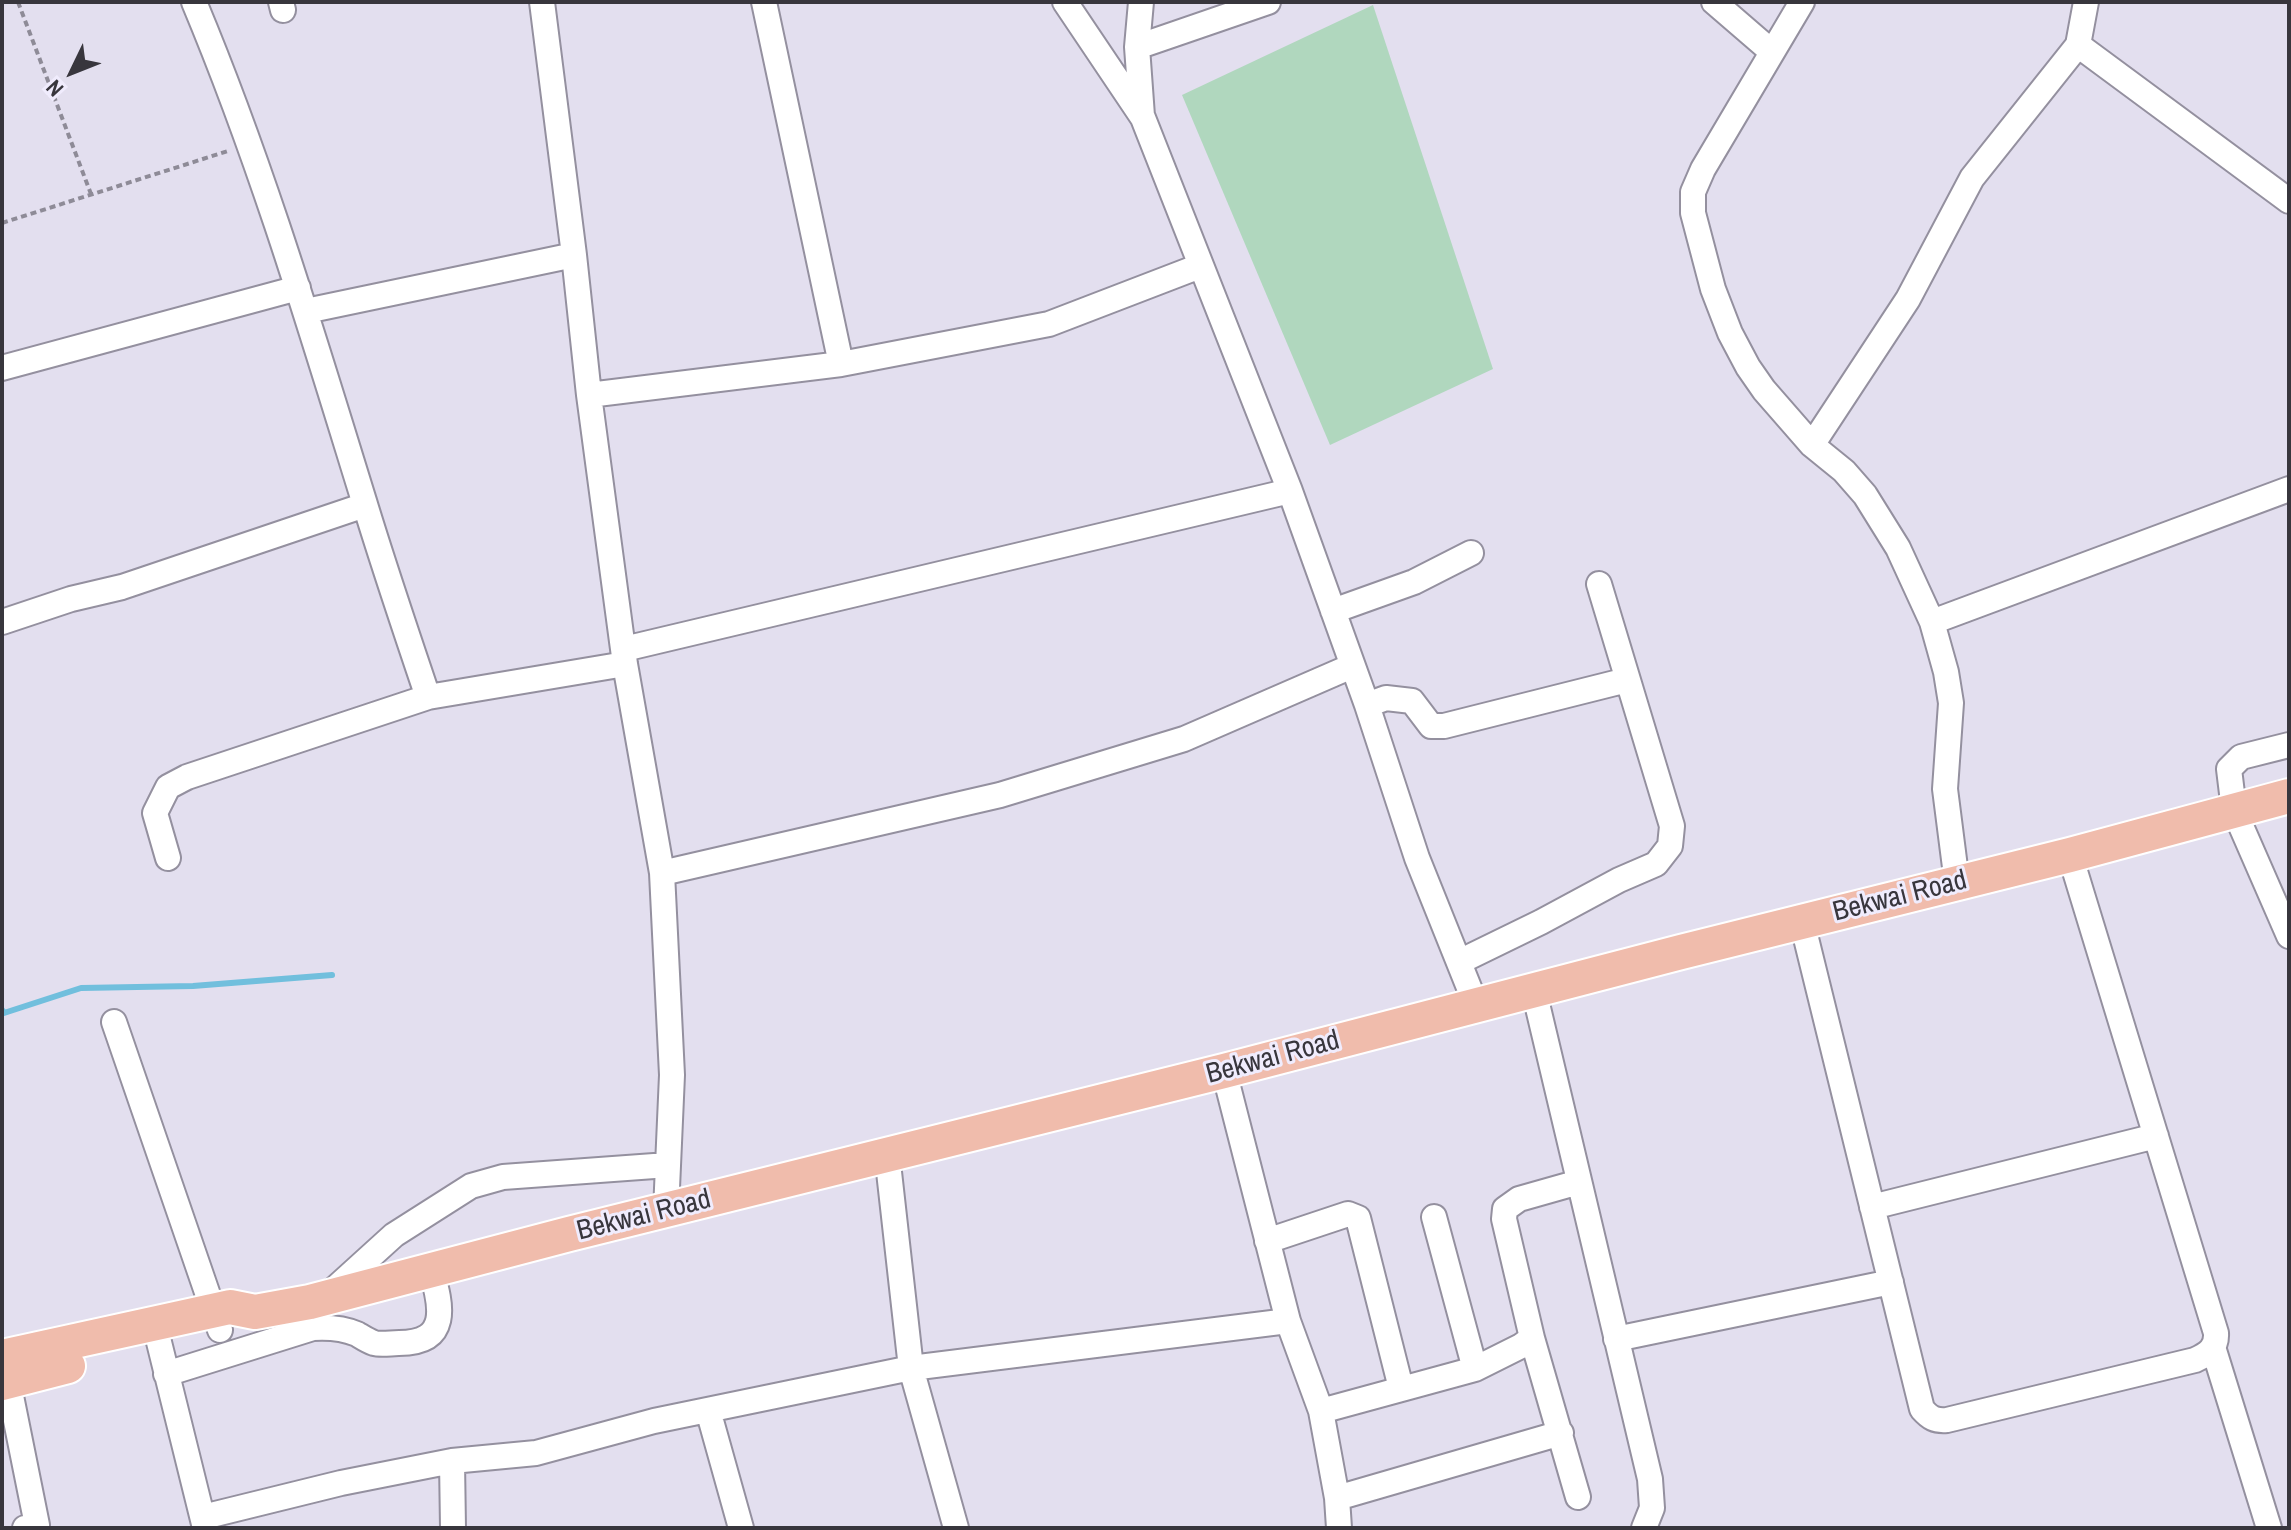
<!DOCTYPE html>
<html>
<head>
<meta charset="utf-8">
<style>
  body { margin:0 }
  #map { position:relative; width:2291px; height:1530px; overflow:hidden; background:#e3dfef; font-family:"Archivo Narrow",sans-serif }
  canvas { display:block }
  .frame { position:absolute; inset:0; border:4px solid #38363d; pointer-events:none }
  .north { position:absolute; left:32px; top:32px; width:80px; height:80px; -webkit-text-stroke:6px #f0ecfd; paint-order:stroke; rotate:227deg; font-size:22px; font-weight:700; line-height:32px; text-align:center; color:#38363d }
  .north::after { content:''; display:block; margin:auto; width:28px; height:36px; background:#38363d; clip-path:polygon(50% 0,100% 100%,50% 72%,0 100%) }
</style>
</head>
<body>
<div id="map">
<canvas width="2291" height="1530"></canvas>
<div class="frame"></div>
<div class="north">N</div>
</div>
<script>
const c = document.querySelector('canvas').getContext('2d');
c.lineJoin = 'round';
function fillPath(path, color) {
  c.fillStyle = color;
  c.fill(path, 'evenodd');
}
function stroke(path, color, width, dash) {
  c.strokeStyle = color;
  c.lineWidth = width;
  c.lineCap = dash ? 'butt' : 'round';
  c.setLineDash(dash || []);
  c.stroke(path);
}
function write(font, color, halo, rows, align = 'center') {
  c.font = font + ' "Archivo Narrow",sans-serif';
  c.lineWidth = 6;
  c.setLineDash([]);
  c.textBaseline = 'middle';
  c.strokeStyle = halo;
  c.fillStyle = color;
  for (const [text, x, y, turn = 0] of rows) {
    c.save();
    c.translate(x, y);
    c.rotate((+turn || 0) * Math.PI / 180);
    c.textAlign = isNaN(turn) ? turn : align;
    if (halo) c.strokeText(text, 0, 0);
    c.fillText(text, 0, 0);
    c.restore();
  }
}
fillPath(new Path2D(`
  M1373 5 1493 369 1330 445 1182 95Z`), '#b0d7be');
stroke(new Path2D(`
  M2 1010 4 1013 81 988 193 986 332 975`), '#71bfdd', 6);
const minor = new Path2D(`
  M194 2C262 164 312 333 364 501 384 567 406 632 428 697
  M281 2 283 10
  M542 2 574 255 589 395 625 664 662 873 672 1075 666 1211
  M764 2 841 364
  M1065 2 1143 118 1290 491 1367 705 1417 858 1476 1005
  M1141 2 1137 47 1142 116
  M1714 2 1772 52
  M1802 2 1703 169 1693 192V213L1713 289 1730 333 1748 367 1764 390 1812 445 1844 471 1865 495 1898 548 1932 622 1946 672 1951 703 1945 789 1957 883
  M2078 45 2289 201
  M1137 47 1268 2
  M306 311 574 255
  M2 368 298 288
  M589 395 841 364 1049 324 1200 266
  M1812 445 1908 299 1972 178 2078 45 2086 2
  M1333 611 1414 582 1471 553
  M2 622 71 599 122 587 365 505
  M1932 622 2289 489
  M624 649 1290 491
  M1367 705 1386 698 1412 701 1431 726H1444L1627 680
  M2289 745 2241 757 2229 769 2234 810 2289 936
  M168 858 155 813 168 787 187 777 428 697 625 664
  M662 873 1000 795 1184 739 1352 666
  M1802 922 1922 1409C1930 1418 1935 1421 1947 1420L2195 1360C2208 1354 2217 1348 2216 1333L2070 855
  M1459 962 1541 922 1619 880 1656 864 1670 846 1672 826 1599 584
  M1534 991 1650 1479 1652 1508 1644 1528
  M114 1022 220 1330
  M1224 1071 1288 1321 1321 1411 1337 1498 1339 1528
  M887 1154 911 1368 956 1528
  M1872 1207 2156 1136
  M1434 1217 1475 1369
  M1267 1241 1348 1214 1358 1218 1401 1388
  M329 1294 394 1235 471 1186 503 1177 668 1165
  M154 1322 205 1528
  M1532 1338 1578 1497
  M1616 1339 1891 1282
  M2213 1347 2269 1528
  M166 1374 313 1328C329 1327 343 1328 357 1334 362 1337 368 1341 374 1343 381 1345 391 1343 399 1343 450 1343 442 1306 431 1270
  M8 1381 37 1525 25 1528
  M708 1410 741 1528
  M1321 1411 1475 1369 1521 1346 1532 1338 1504 1219 1505 1209 1519 1199 1579 1182
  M452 1461 453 1528
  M1337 1498 1561 1433
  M203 1517 341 1483 452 1461 536 1453 654 1421 911 1368 1288 1321`);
const highway = new Path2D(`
  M2 1357 230 1307 255 1312 310 1302 569 1234 1224 1071 1681 952 2070 855 2289 796
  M2 1383 68 1366`);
stroke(minor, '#94909f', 28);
stroke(highway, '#fff', 38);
stroke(new Path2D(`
  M18 2 91 194
  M2 223 228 151`), '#8e8b97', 4, [6, 4]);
stroke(minor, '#fff', 24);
stroke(highway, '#f0bcac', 34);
write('28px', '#38363d', '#f0ecfd', [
  ["Bekwai Road",1900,897,-14],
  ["Bekwai Road",1273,1058,-15],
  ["Bekwai Road",644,1216,-14]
]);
</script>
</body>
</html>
